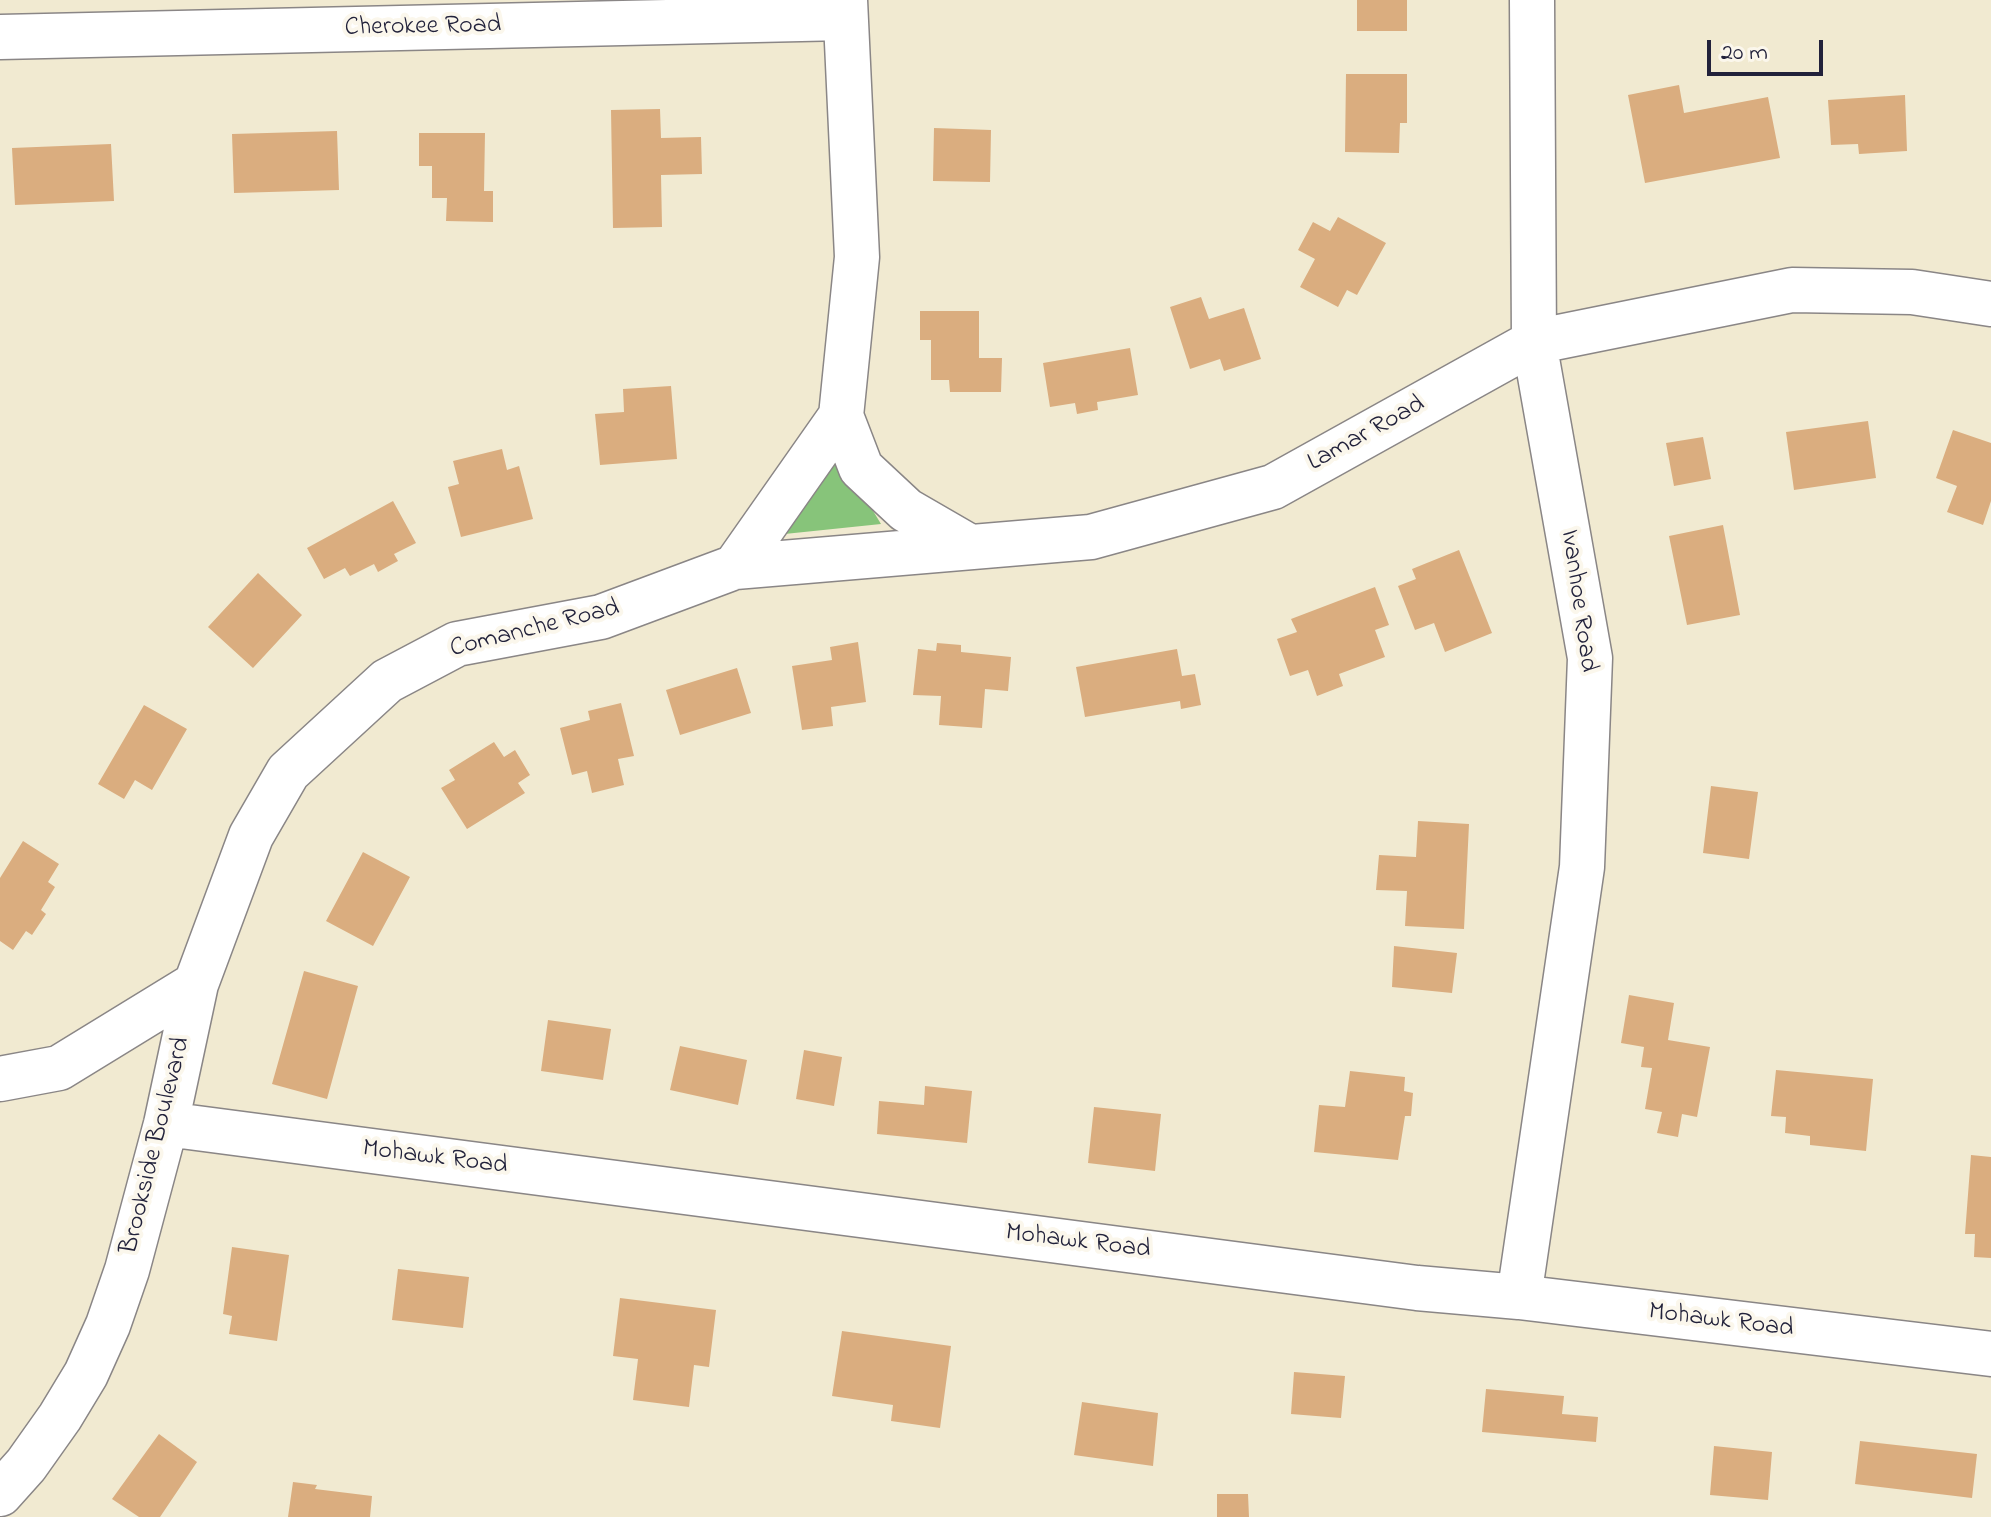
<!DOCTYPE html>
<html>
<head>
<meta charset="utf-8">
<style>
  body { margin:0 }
  #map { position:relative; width:1991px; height:1517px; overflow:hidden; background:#f1ead1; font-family:"Indie Flower",sans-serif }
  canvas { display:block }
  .scale { position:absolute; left:1707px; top:40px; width:116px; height:36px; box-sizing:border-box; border:4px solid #22223b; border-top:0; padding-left:10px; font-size:24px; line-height:28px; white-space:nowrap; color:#22223b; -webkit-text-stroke:6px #fbf7ec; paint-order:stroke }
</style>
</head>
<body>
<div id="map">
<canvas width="1991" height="1517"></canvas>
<div class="scale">20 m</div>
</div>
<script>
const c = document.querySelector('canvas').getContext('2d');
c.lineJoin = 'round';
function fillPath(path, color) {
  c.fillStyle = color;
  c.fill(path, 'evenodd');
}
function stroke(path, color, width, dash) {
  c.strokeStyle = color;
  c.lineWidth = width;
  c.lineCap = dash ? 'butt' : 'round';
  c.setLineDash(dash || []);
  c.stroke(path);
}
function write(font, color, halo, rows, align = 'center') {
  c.font = font + ' "Indie Flower",sans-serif';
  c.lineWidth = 8;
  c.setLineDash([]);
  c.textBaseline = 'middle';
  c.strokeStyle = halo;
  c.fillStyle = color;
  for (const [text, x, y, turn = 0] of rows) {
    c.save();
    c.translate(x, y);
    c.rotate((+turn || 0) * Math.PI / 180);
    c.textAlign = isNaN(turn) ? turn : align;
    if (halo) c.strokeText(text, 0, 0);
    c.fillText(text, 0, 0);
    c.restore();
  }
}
fillPath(new Path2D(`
  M833 445 881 524 775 535Z`), '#87c47a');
fillPath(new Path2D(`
  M1357 0H1407V31H1357Z
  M1346 74H1407V123H1400L1399 153 1345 152Z
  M1679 85 1684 113 1768 97 1780 158 1645 183 1628 95Z
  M1905 95 1907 151 1859 154 1858 144 1831 145 1828 100Z
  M660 109 661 138 701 137 702 174 661 175 662 227 613 228 611 110Z
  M934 128 991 130 990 182 933 181Z
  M337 131 339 190 234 193 232 134Z
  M419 133H485L484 191H493V222L446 221 447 198H432V166H419Z
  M111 144 114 201 15 205 12 148Z
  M1338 217 1386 243 1357 295 1347 290 1338 307 1300 287 1315 259 1298 250 1313 222 1330 231Z
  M1201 297 1209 319 1244 308 1261 359 1224 371 1220 359 1190 369 1170 307Z
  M920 311H979V358H1002L1001 392H950L949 380H931V340H920Z
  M1130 348 1138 395 1097 402 1098 410 1077 414 1075 403 1050 407 1043 363Z
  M671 386 677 459 600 465 595 414 624 412 623 389Z
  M1868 421 1876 478 1794 490 1786 432Z
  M1953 430 1991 443V501L1983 525 1947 512 1957 486 1936 478Z
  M1703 437 1711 479 1674 486 1666 443Z
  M502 449 507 470 519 466 533 519 461 537 448 487 459 484 453 461Z
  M393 501 416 543 394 554 398 561 378 572 374 564 350 576 345 568 324 579 307 548Z
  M1723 525 1740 615 1687 625 1669 536Z
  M1459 550 1492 633 1445 652 1434 623 1415 630 1398 586 1416 579 1412 569Z
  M258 573 302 615 253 668 208 627Z
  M1375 587 1389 625 1375 630 1385 657 1339 674 1343 686 1317 696 1308 670 1290 676 1277 639 1297 632 1291 619Z
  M858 642 866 702 831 707 833 726 802 730 792 666 832 660 830 647Z
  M937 643 961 645V652L1011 657 1008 691 985 689 982 728 939 725 941 696 913 695 918 649 936 651Z
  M1177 649 1182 676 1195 674 1201 705 1181 709 1180 701 1085 717 1076 667Z
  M737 668 751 713 680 735 666 690Z
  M621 703 634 756 618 759 624 785 592 793 587 771 572 775 560 728 590 720 588 711Z
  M144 705 187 729 152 790 135 780 124 799 98 784Z
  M494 742 504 757 515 750 530 775 518 783 525 793 467 829 441 788 455 780 449 770Z
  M1711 786 1758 792 1749 859 1703 853Z
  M1418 821 1469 824 1464 929 1405 926 1407 891 1376 890 1379 855 1416 857Z
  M23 841 59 864 48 882 55 887 41 910 46 914 32 935 26 931 13 950 0 941V878Z
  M363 852 410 877 373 946 326 921Z
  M1394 946 1457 953 1452 993 1392 987Z
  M304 971 358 986 327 1099 272 1084Z
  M1629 995 1674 1003 1668 1040 1710 1047 1697 1117 1682 1114 1678 1137 1657 1133 1662 1112 1645 1109 1652 1068 1641 1067 1644 1047 1621 1043Z
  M548 1020 611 1029 603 1080 541 1071Z
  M680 1046 747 1060 738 1105 670 1090Z
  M804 1050 842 1057 834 1106 796 1099Z
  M1776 1070 1873 1079 1866 1151 1810 1145V1136L1785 1133 1786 1117 1771 1116Z
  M1350 1071 1405 1077 1404 1091 1413 1093 1411 1116H1405L1398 1160 1314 1152 1319 1105 1345 1107Z
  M925 1086 972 1091 967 1143 877 1134 879 1101 924 1105Z
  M1094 1107 1161 1114 1155 1171 1088 1163Z
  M1971 1155 1991 1157V1258L1974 1257 1975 1234H1965Z
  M232 1247 289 1255 277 1341 229 1334 232 1316 223 1314Z
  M398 1269 469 1277 463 1328 392 1320Z
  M620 1298 716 1310 709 1367 694 1365 689 1407 633 1400 638 1359 613 1356Z
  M842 1331 951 1346 940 1428 891 1421 893 1405 832 1396Z
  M1294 1372 1345 1376 1341 1418 1291 1414Z
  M1486 1389 1564 1396 1562 1414 1598 1417 1596 1442 1482 1432Z
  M1082 1402 1158 1413 1153 1466 1074 1455Z
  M159 1434 197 1462 160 1517H139L112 1499Z
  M1860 1441 1977 1454 1972 1498 1855 1484Z
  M1714 1446 1772 1452 1768 1500 1710 1495Z
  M293 1482 317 1485 315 1489 372 1496 370 1517H288Z
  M1217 1494H1248L1249 1517H1217Z`), '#daad7f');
const minor = new Path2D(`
  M0 37 845 18
  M841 416 861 468 906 510 970 547
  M735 567 1091 537 1273 487 1534 342 1792 290 1912 292 1991 304
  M0 1079 59 1068 196 984
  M166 1124 1417 1288 1519 1297 1991 1354
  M1519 1297 1582 867 1590 658 1534 342 1532 0
  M0 1494 26 1465 60 1417 86 1374 108 1325 127 1270 166 1124 196 984 251 836 288 772 387 681 457 644 601 617 735 567 841 416 857 257 845 0`);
stroke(minor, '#8a8686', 47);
stroke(minor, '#fff', 44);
write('26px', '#22223b', '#fbf7ec', [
  ["Cherokee Road",423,28,-1],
  ["Lamar Road",1367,435,-29],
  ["Ivanhoe Road",1577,601,82],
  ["Comanche Road",535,630,-14],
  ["Brookside Boulevard",157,1146,-76],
  ["Mohawk Road",435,1159,7],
  ["Mohawk Road",1078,1243,7],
  ["Mohawk Road",1721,1322,7]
]);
</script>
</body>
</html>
